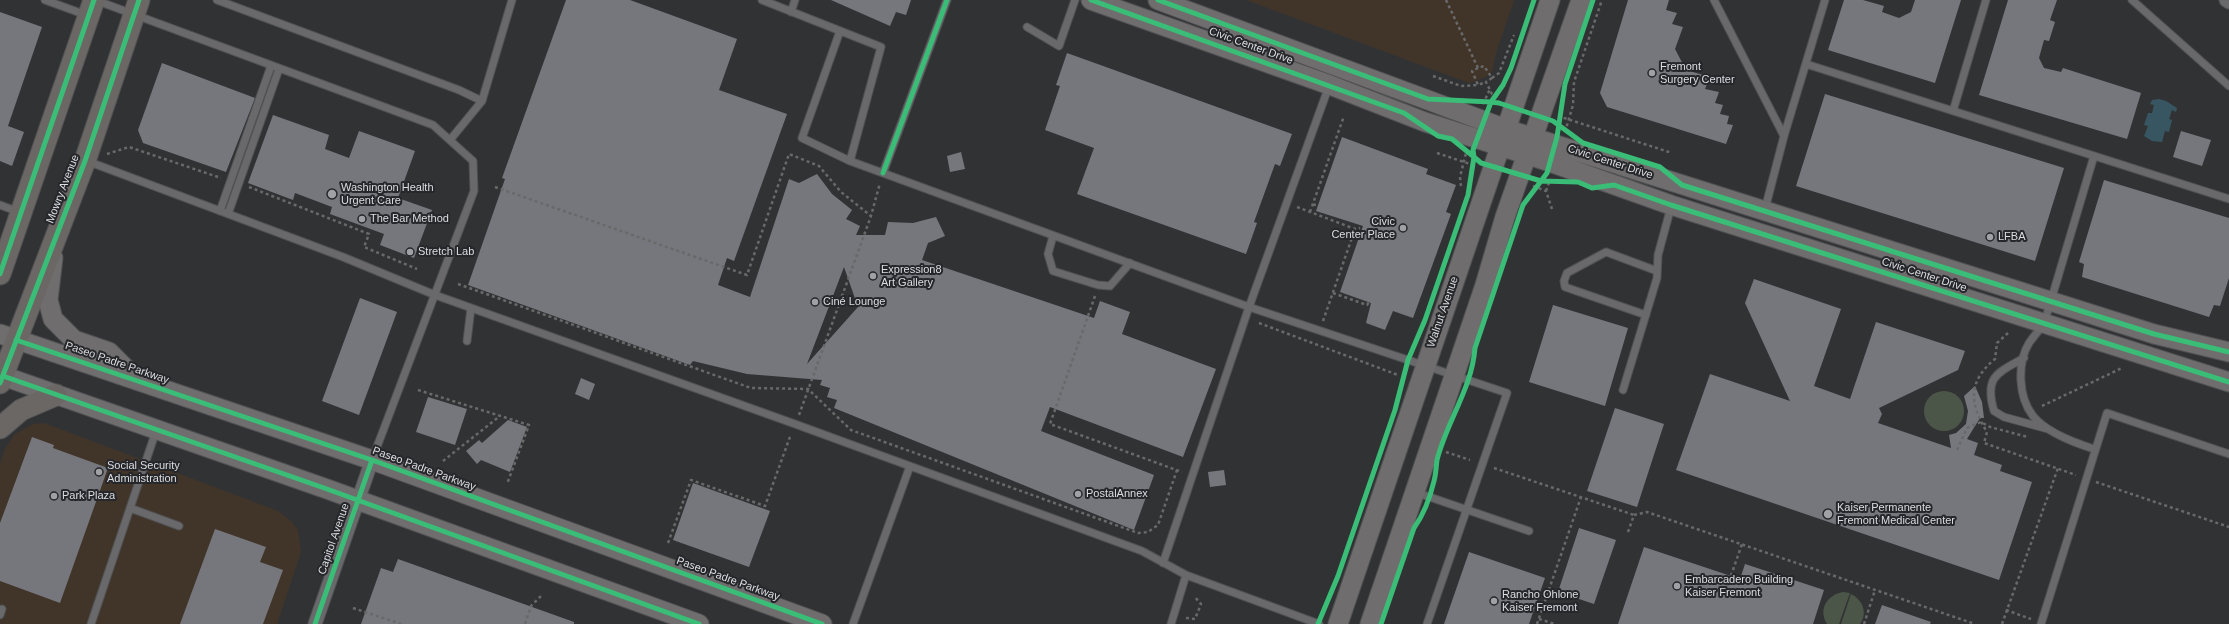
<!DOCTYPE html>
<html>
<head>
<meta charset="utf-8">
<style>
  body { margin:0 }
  canvas { display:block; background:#313234 }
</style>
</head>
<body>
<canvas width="2229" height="624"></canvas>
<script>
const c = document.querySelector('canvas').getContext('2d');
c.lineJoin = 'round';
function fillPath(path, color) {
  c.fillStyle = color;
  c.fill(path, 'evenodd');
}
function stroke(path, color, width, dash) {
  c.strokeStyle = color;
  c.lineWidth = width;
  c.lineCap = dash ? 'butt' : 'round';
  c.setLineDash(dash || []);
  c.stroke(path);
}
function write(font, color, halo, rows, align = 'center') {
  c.font = font + ' Helvetica,sans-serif';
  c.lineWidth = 4;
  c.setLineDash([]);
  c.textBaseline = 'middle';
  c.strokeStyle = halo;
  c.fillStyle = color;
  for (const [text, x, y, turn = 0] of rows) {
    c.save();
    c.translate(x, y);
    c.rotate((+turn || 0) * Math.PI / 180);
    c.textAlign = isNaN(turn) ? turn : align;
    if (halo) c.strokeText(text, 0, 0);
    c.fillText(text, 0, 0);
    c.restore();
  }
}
fillPath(new Path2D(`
  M1246 0H1514L1496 53 1492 72 1486 77 1469 83Z
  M44 423 278 511 290 520 298 530 301 552 277 624H0V464L5 449 15 434 33 424Z`), '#41352a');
fillPath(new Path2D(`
  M1924 411a20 20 0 1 1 40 0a20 20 0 1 1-40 0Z
  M1843 592 1850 593 1839 624H1827C1818 609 1827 595 1843 592Z
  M1851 594C1863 600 1868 613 1860 624H1841Z`), '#4c5648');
fillPath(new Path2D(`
  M2159 99 2166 101 2177 108 2176 112 2172 110 2169 119 2172 120 2169 132 2165 131 2162 142 2152 141 2144 136 2148 126 2144 125 2148 113H2152L2154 105 2150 104 2152 100Z`), '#385661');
fillPath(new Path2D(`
  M566 0H630L737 39 719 90 787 114 734 261 727 258 718 285 750 297 789 179 799 183 817 174 832 194 852 210 846 219 860 226 856 235H885L888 222 913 223 936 217 945 236 928 243 922 260 1094 318 1100 301 1130 312 1122 334 1216 369 1183 457 1050 407 1041 431 1154 475 1134 530 834 408 837 400 827 397 830 388 820 385 822 380 747 374 693 361 690 365 468 285 505 179 502 178ZM844 267 858 307 807 364Z
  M831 0H911L906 15 896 12 890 26Z
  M1628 0H1669L1666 10 1677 13 1672 24 1683 27 1675 49 1686 70 1710 77 1705 89 1719 92 1715 103 1723 105 1720 114 1729 116 1727 124 1733 125 1726 144 1607 107 1600 93Z
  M1844 0H1863L1884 6 1882 12 1899 18 1911 12 1915 0H1961L1935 83 1828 50Z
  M2008 0H2057L2050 20 2055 22 2049 41 2044 40 2039 58 2044 68 2061 72 2063 68 2141 93 2127 139 1979 95Z
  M0 12 42 27 8 126 24 132 12 166 0 161Z
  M1067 53 1292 134 1280 166 1275 164 1254 222 1257 223 1246 254 1077 194 1094 148 1045 130 1060 86 1056 85Z
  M162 63 255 98 226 172 143 143 138 130Z
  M1825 94 2064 168 2035 261 1796 186Z
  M273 115 329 135 325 149 349 158 359 131 415 151 398 198 432 210 414 258 380 245 384 234 330 214 332 207 295 193 293 200 248 183Z
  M2181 131 2211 140 2202 166 2173 157Z
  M1342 137 1428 169 1426 174 1456 185 1446 212 1451 214 1413 318 1393 311 1385 330 1366 323 1371 303 1340 292 1363 226 1316 211Z
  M961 152 965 169 950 172 947 156Z
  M2104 180 2229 218V278L2220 306 2214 305 2209 317 2082 277 2084 264 2079 262Z
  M1754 279 1841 309 1814 386 1850 399 1876 322 1965 351 1958 370 1879 408 1882 414 1878 423 1951 448 1949 435 1956 433 1966 424 1968 411 1964 396 1975 386 1982 402 1984 418H1980L1967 439 1978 443 1974 455 2002 465 2000 471 2032 482 1999 580 1676 470 1710 374 1790 401 1745 303Z
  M360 298 397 312 359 415 322 401Z
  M1553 305 1628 328 1605 406 1529 382Z
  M581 378 595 384 589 400 575 394Z
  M428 397 467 409 455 445 416 432Z
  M1615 408 1664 424 1637 507 1587 491Z
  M508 420 527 427 510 472 481 460 477 464 466 451 479 440 482 443Z
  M32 437 54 445 53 448 108 468 60 603 0 581V523Z
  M1224 470 1226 485 1210 487 1208 472Z
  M693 483 770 511 749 567 673 540Z
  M1579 528 1616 540 1594 604 1558 592Z
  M215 529 266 547 260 562 283 570 263 624H180Z
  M1644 547 1740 579 1745 564 1824 590 1813 624H1618Z
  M1469 552 1545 578 1529 624H1444Z
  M398 559 574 622V624H361L381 568 393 572Z
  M1882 605 1931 622 1930 624H1875Z`), '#75777d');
const lane = new Path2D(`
  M45 0 86 15
  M95 0 433 125 473 161 474 191 372 460
  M217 0 459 90 482 101
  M762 0 881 47 850 161 1249 307 1507 393 1427 624
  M1714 0 1784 136
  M2132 0 2229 86
  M791 12 795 0
  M1027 27 1059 46 1075 0
  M840 31 802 138 850 161
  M1806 64 2229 199
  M1953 111 1986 0
  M450 140 482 101 512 0
  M2094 156 2044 324C2039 330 2034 336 2029 343 2017 363 2018 397 2033 416 2046 432 2075 443 2094 449
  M87 161 343 257 435 295 795 424 1142 551 1186 575 1319 624
  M883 173 947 0
  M0 205 19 212
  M1765 209 1784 136 1825 0
  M220 211 271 66
  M228 214 279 69
  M1053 236 1048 254 1053 271 1098 285 1110 286 1130 263
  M1646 315 1565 287 1564 281 1567 273 1606 252 1657 271
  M467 341 471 308
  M2024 358C1997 373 1984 377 1994 411L2004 417 2048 429
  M1623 390 1657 278 1658 255 1671 207
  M1415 492 1529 531
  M130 508 179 526
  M1163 563 1249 307 1329 86
  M0 615 2 609
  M91 624 156 431
  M853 624 910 466
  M1171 624 1186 575
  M2041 624 2107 413 2229 454`);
const street = new Path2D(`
  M2226 0 2229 2
  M315 624 372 460`);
const secondary = new Path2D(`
  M1091 0 1330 85 1425 122 1550 162 1671 205 2229 382
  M1158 0 1506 129 2154 334 2229 352
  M53 258 48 300 53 319 74 340 109 352 135 378
  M0 334 372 460 822 624
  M0 375 327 489 699 624
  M1338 624 1550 0
  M1370 624 1485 285 1505 217 1581 0`);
const primary = new Path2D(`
  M0 274 94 0
  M0 383 85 161 139 0
  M0 428 21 410 56 395`);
stroke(lane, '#505153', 9);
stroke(street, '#505153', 15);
stroke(secondary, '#505153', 21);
stroke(primary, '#505153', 23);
stroke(new Path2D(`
  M1446 0 1478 68 1484 66 1492 78 1486 82 1492 94 1500 97
  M1478 68 1472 71 1478 85 1486 82
  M1433 76 1461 86 1478 85
  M1492 78 1499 73 1514 35
  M1483 104 1490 89
  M1558 116 1672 153
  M1565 132 1573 105 1574 82 1602 0
  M1437 153 1476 166
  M107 154 129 147 221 178
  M1461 186 1460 177 1466 153
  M1533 186 1546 191 1552 209
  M249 187 369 234 364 247 417 269
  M495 187 747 275 789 154 819 166 841 192 871 216
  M1546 191 1550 180
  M1313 205 1318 204
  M1297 207 1355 229 1360 228
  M1310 212 1344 116
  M458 284 751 388 808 389 851 430 1138 533 1148 532 1158 525 1177 470
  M1333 293 1367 305 1369 302
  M1095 296 1050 424 1182 472
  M1323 321 1355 229
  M1259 323 1398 375
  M2008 333 1997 343 1995 359C1968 381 1969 403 1987 432L1984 443 2076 475
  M418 390 529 425 507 484
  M2042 406 2122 368
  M799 415 871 216 880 183
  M1957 450 1967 428 1981 422 1990 427 2028 437
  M1446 452 1470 460
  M443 461 500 416
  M1494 468 1634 515
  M2096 482 2229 527
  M1628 532 1634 515 1647 512 1975 624
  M668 543 691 480 765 506 791 434
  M1727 587 1742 544
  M353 608 401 624
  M2006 610 2031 619
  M1186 618 1195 619 1201 604 1194 596
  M1539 619 1555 624
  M525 624 531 606 541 596
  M1537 624 1581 497
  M1864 624 1875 590
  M2002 624 2058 468`), '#69696a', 2.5, [3, 3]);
stroke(lane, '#69696b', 7);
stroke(street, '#69696b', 13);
stroke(secondary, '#6f6d6d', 19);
stroke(primary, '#6b6765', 21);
stroke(new Path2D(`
  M1091 0 1404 113 1438 136 1452 139 1474 157 1468 195 1425 320 1408 360 1395 410 1338 576 1318 624
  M1158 0 1428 99 1491 102 1503 85 1511 68 1534 0
  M883 173 947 0
  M0 274 94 0
  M16 340 372 460 822 624
  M2229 352 2154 334 1682 185 1660 167 1583 143 1553 121 1499 103 1491 102 1473 150 1474 157 1481 163 1541 181 1578 182 1592 188 1614 185 1671 205 2229 382
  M3 376 327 489 699 624
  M0 383 85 161 139 0
  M315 624 372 460
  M1381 624 1414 528C1424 514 1430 498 1434 481 1436 474 1436 467 1437 460 1447 421 1472 388 1475 348L1523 205 1547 173 1557 137 1565 84 1593 0`), '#3abd76', 5);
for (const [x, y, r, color] of [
  [1652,73,4,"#a0a1a4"],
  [332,194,5,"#a0a1a4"],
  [362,219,4,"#a0a1a4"],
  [1403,228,4,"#a0a1a4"],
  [1990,237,4,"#a0a1a4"],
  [410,252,4,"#a0a1a4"],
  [873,276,4,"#a0a1a4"],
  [815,302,4,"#a0a1a4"],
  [99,472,4,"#a0a1a4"],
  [1078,494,4,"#a0a1a4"],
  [54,496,4,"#a0a1a4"],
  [1828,514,5,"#a0a1a4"],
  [1677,586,4,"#a0a1a4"],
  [1494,601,4,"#a0a1a4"]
]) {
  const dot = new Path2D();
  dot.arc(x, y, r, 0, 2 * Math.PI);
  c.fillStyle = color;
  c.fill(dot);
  stroke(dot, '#26272b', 1.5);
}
write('11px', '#dcdde0', '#26272b', [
  ["Civic Center Drive",1251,46,20],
  ["Civic Center Drive",1610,162,18],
  ["Mowry Avenue",63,189,-69],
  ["Civic Center Drive",1924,275,18],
  ["Walnut Avenue",1443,312,-71],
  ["Paseo Padre Parkway",117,363,19],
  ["Paseo Padre Parkway",424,469,20],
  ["Capitol Avenue",334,539,-71],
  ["Paseo Padre Parkway",728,579,20]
]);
write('11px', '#dcdde0', '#26272b', [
  ["Fremont",1660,67],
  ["Surgery Center",1660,80],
  ["Washington Health",341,188],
  ["Urgent Care",341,201],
  ["The Bar Method",370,219],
  ["Civic",1395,222,"right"],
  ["Center Place",1395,235,"right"],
  ["LFBA",1998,237],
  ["Stretch Lab",418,252],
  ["Expression8",881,270],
  ["Art Gallery",881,283],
  ["Ciné Lounge",823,302],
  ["Social Security",107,466],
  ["Administration",107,479],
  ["PostalAnnex",1086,494],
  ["Park Plaza",62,496],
  ["Kaiser Permanente",1837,508],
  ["Fremont Medical Center",1837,521],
  ["Embarcadero Building",1685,580],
  ["Kaiser Fremont",1685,593],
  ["Rancho Ohlone",1502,595],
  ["Kaiser Fremont",1502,608]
], 'left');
</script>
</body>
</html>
